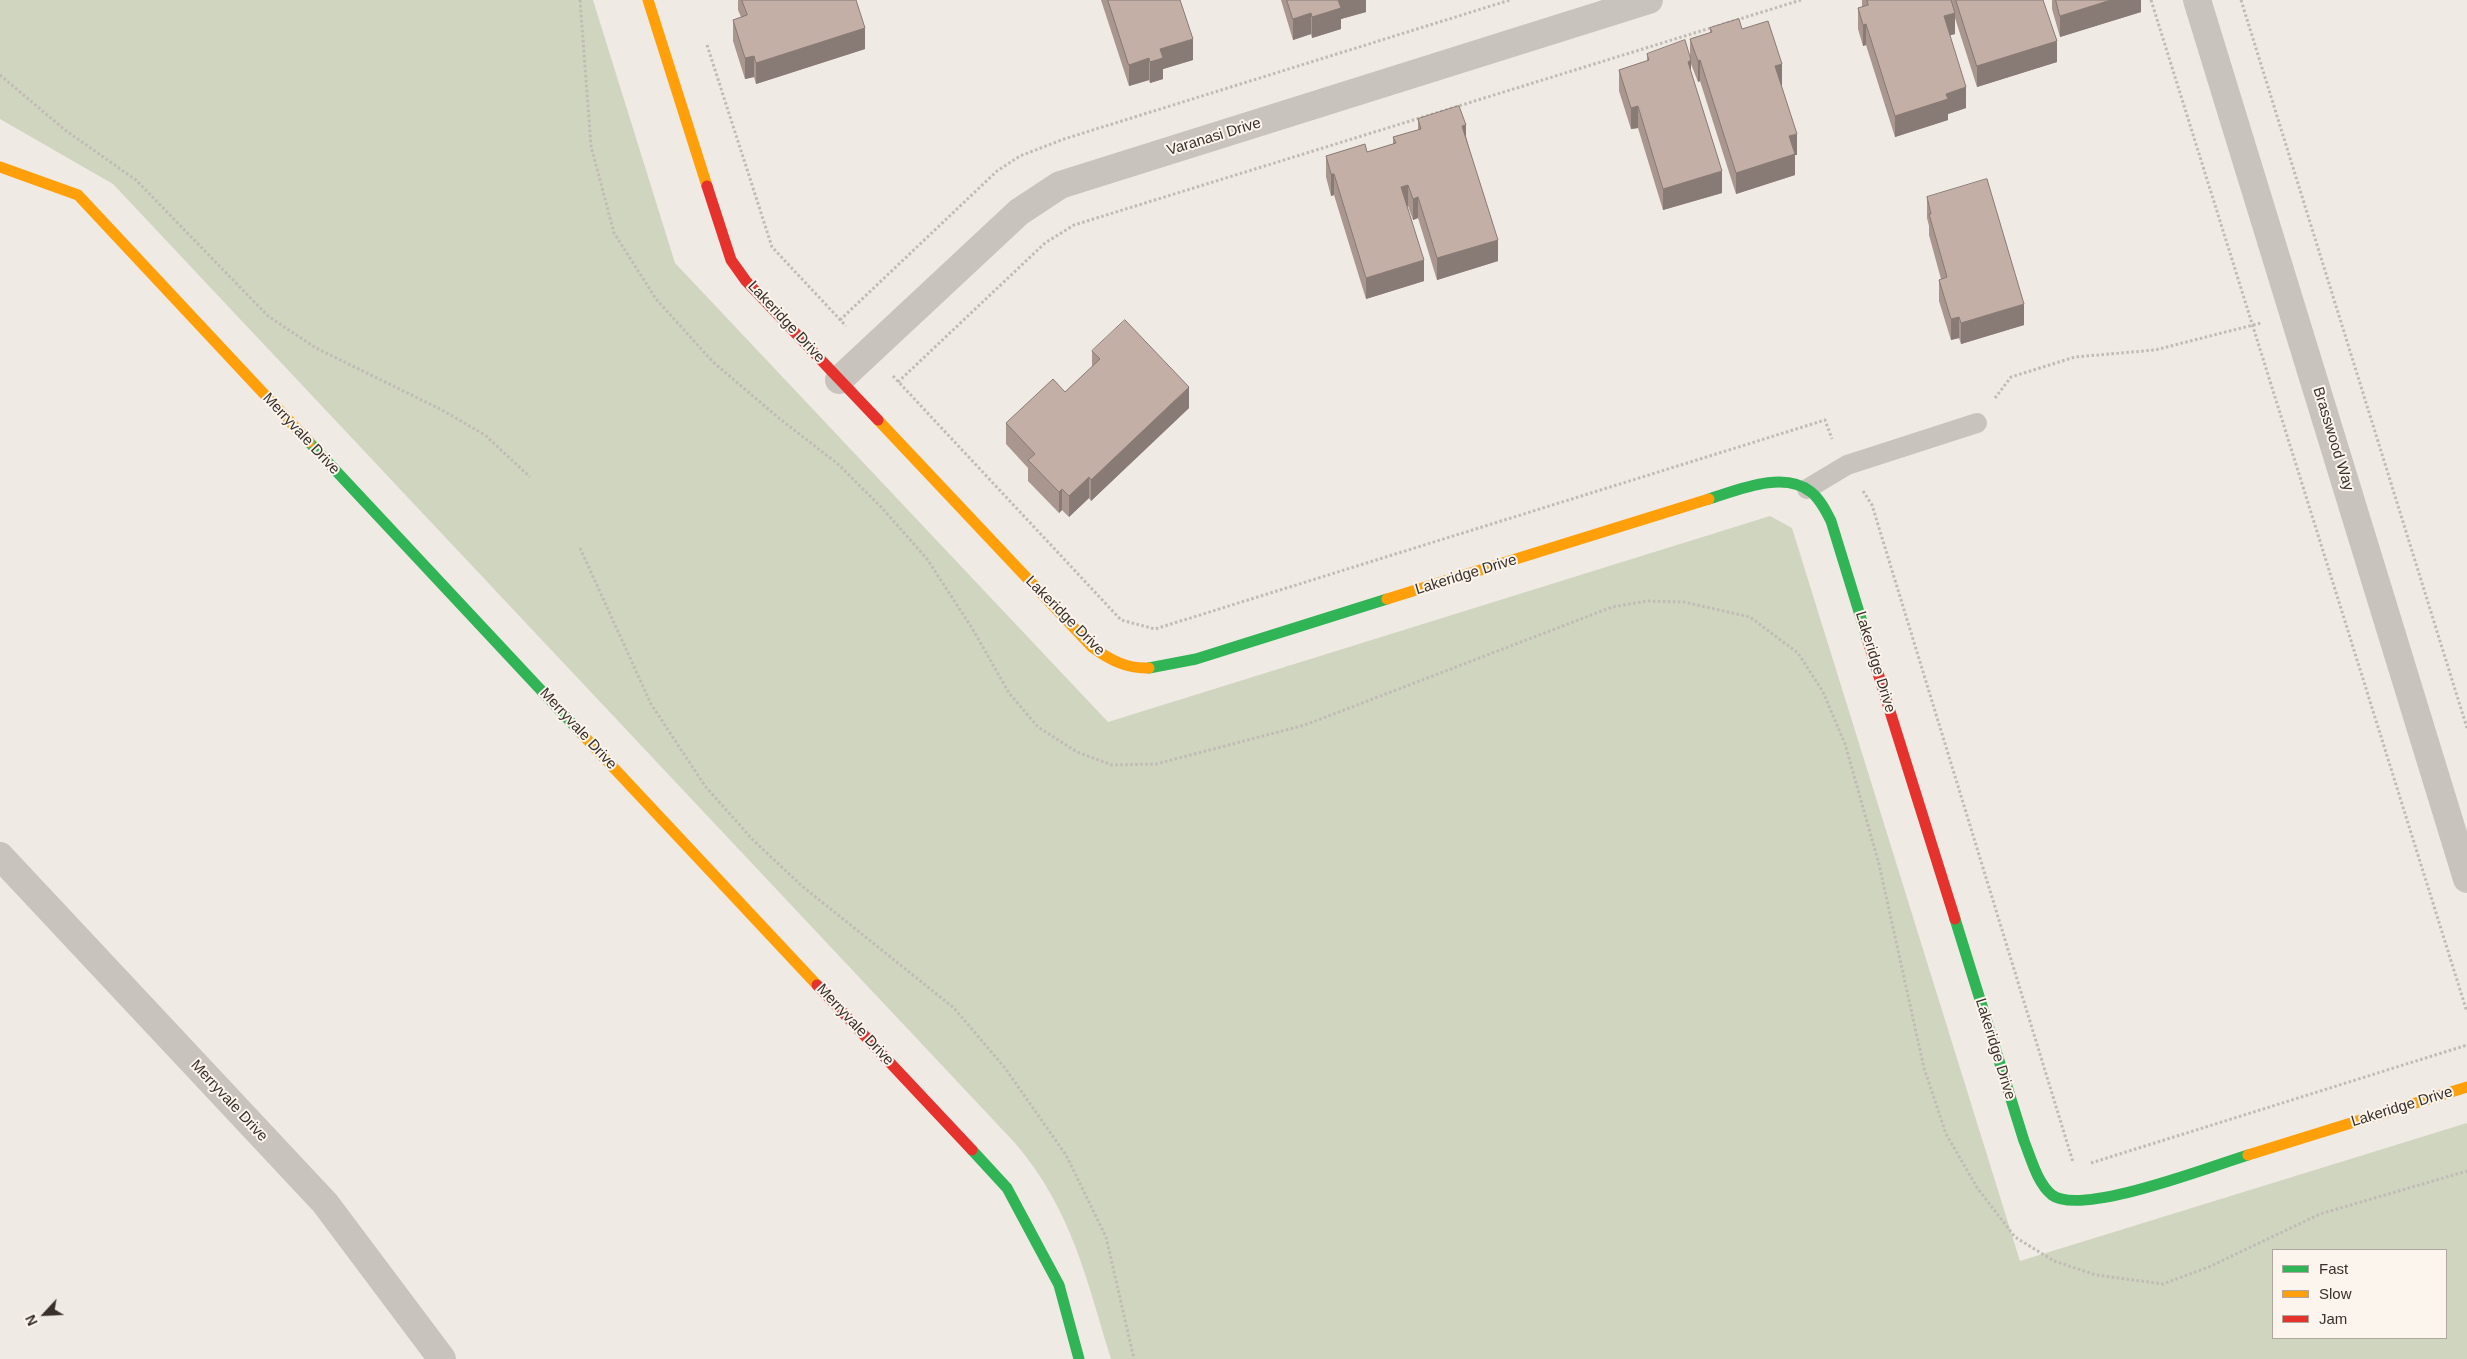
<!DOCTYPE html>
<html>
<head>
<meta charset="utf-8">
<style>
  body { margin:0 }
  #map { position:relative; width:2467px; height:1359px; overflow:hidden; background:#f0eae4; font-family:Helvetica,sans-serif }
  canvas { display:block }
  .legend { position:absolute; left:2272px; top:1249px; width:175px; height:90px; box-sizing:border-box; background:#fbf5ed; border:1px solid #aea69f; margin:0; padding:6px 9px; list-style:none; font-size:15px; color:#3a302b }
  .legend li { display:flex; align-items:center; gap:10px; height:25px }
  .legend b { width:25px; border:1px solid #aea69f }
  .north { position:absolute; left:20px; top:1289px; width:50px; height:50px; -webkit-text-stroke:4px #fbf5ed; paint-order:stroke; rotate:245deg; font-size:14px; font-weight:700; line-height:20px; text-align:center; color:#3a302b }
  .north::after { content:''; display:block; margin:auto; width:18px; height:22px; background:#3a302b; clip-path:polygon(50% 0,100% 100%,50% 72%,0 100%) }
</style>
</head>
<body>
<div id="map">
<canvas width="2467" height="1359"></canvas>
<ul class="legend">
<li><b style="height:6px;background:#30b455"></b>Fast</li>
<li><b style="height:6px;background:#ff9f0a"></b>Slow</li>
<li><b style="height:6px;background:#e5322d"></b>Jam</li>
</ul>
<div class="north">N</div>
</div>
<script>
const c = document.querySelector('canvas').getContext('2d');
c.lineJoin = 'round';
function fillPath(path, color) {
  c.fillStyle = color;
  c.fill(path, 'evenodd');
}
function stroke(path, color, width, dash) {
  c.strokeStyle = color;
  c.lineWidth = width;
  c.lineCap = dash ? 'butt' : 'round';
  c.setLineDash(dash || []);
  c.stroke(path);
}
function write(font, color, halo, rows, align = 'center') {
  c.font = font + ' Helvetica,sans-serif';
  c.lineWidth = 4;
  c.setLineDash([]);
  c.textBaseline = 'middle';
  c.strokeStyle = halo;
  c.fillStyle = color;
  for (const [text, x, y, turn = 0] of rows) {
    c.save();
    c.translate(x, y);
    c.rotate((+turn || 0) * Math.PI / 180);
    c.textAlign = isNaN(turn) ? turn : align;
    if (halo) c.strokeText(text, 0, 0);
    c.fillText(text, 0, 0);
    c.restore();
  }
}
fillPath(new Path2D(`
  M0 0H593L675 263 1108 722 1770 516 1792 528 2020 1261 2467 1123V1359H1111C1086 1278 1072 1210 1015 1143L113 184 0 119ZM2273 1250H2446V1338H2273Z`), '#d0d5bf');
stroke(new Path2D(`
  M580 0 591 146 614 233 656 299 713 362 780 419 838 464 883 509 927 559 972 628 1009 693 1038 727 1077 752 1112 765 1156 764 1305 725 1612 607 1647 601 1684 602 1750 617 1798 653 1823 692 1845 744 1879 864 1924 1068 1946 1134 1978 1189 2015 1237 2054 1261 2096 1275 2163 1284 2211 1266 2320 1214 2467 1171
  M2151 0 2467 1012
  M2241 0 2467 728
  M707 45 772 247 846 326
  M0 75 65 130 136 180 268 316 316 348 440 409 485 435 530 477
  M840 320 997 171 1020 156 1064 139 1510 0
  M893 376 1121 620 1155 629 1825 420 1832 439
  M898 382 1045 243 1074 225 1801 0
  M1995 398 2011 377 2075 357 2155 350 2261 323
  M1863 491 1872 505 2073 1162
  M580 548 651 704 705 786 753 840 802 886 954 1008 1005 1068 1066 1155 1106 1237 1134 1359
  M2091 1163 2467 1045`), '#c1bbb6', 3, [2.5, 2.5]);
stroke(new Path2D(`
  M1807 489 1847 465 1977 423`), '#c9c3bd', 20);
stroke(new Path2D(`
  M2197 0 2467 879
  M839 380 1019 212 1060 185 1649 0
  M0 856 325 1203 442 1359`), '#c9c3bd', 28);
stroke(new Path2D(`
  M309 442 582 734
  M1709 499C1738 490 1784 470 1811 492 1820 499 1826 511 1831 521L1867 638
  M1149 668 1196 659 1387 599
  M1955 919 2024 1141C2031 1158 2037 1183 2052 1195 2081 1217 2212 1166 2248 1155
  M972 1150 1007 1188 1059 1285 1079 1359`), '#30b455', 11);
stroke(new Path2D(`
  M648 0 707 186
  M0 167 78 195 309 442
  M878 420 1092 647C1110 660 1127 669 1149 668
  M1387 599 1709 499
  M582 734 817 985
  M2248 1155 2467 1087`), '#ff9f0a', 11);
stroke(new Path2D(`
  M707 186 731 260 746 281 878 420
  M1867 638 1955 919
  M817 985 972 1150`), '#e5322d', 11);
fillPath(new Path2D(`
  M738 0H856L865 49 756 84 754 77 745 79 733 41V20L741 17 738 10Z
  M1101 0H1180L1193 60 1163 69V79L1150 83 1149 80 1129 86Z
  M1281 0H1366V12L1341 19V29L1312 38 1311 34 1293 40Z
  M1862 0H2043L2057 62 1977 87 1955 18V34L1950 35 1966 108 1948 114V120L1895 137 1866 45 1863 46 1858 29V8L1862 7Z
  M2052 0H2141V12L2060 37 2052 9Z
  M1710 28 1742 29 1782 85H1781L1797 155H1795V175L1736 194 1700 81 1698 82 1691 64V74L1722 193 1663 210 1638 128 1631 129 1619 91V70L1647 61V54L1690 56V39L1710 33Z
  M1418 119 1466 136 1498 261 1437 280 1418 218 1413 220 1408 206H1407L1424 281 1366 299 1334 195 1331 196 1326 177V156L1367 152 1393 144V137L1418 130Z
  M1927 197 2024 325 1961 344 1959 338 1951 340 1939 301V280L1941 279 1929 235V226L1927 218Z
  M1092 351 1189 408 1091 501 1089 498 1069 517 1062 510 1059 513 1028 481V468L1006 444V423L1065 392 1092 367Z`), '#a8968f');
fillPath(new Path2D(`
  M1338 0H1366V12L1341 19V29L1312 38V17Z
  M2111 0H2141V12L2060 37V16Z
  M1311 13V34L1293 40V19Z
  M1955 13V34L1944 37V16Z
  M1866 24V45L1863 46V25Z
  M865 28V49L756 84V63Z
  M1193 39V60L1163 69V79L1150 83V62L1160 49Z
  M2057 41V62L1977 87V66Z
  M754 56V77L745 79V58Z
  M1149 58V80L1129 86V65Z
  M1691 60V82L1688 62Z
  M1700 60V81L1698 82V61Z
  M1782 64V85L1775 87V66Z
  M1966 87V108L1948 114V120L1895 137V116L1946 94Z
  M1638 106V128L1631 129V108Z
  M1466 125V146L1462 126Z
  M1797 134V155H1795V175L1736 194V173L1789 136Z
  M1722 171V193L1663 210V189Z
  M1331 174H1334V195L1331 196Z
  M1408 185V206L1401 208V187Z
  M1418 197V218L1413 220V199Z
  M1498 240V261L1437 280V258Z
  M1424 260V281L1366 299V278Z
  M2024 304V325L1961 344V323Z
  M1959 317V338L1951 340V319Z
  M1189 387V408L1091 501V480Z
  M1089 477V498L1069 517V496Z
  M1062 489V510L1059 513V492Z`), '#887a74');
const building = new Path2D(`
  M742 0H856L865 28 756 63 754 56 745 58 733 20 747 15Z
  M1108 0H1180L1193 39 1160 49 1163 58 1150 62 1149 58 1129 65Z
  M1287 0H1338L1341 8 1312 17 1311 13 1293 19Z
  M1867 0H1951L1955 13 1944 16 1966 87 1946 94 1948 99 1895 116 1866 24 1863 25 1858 8 1868 5Z
  M1956 0H2043L2057 41 1977 66Z
  M2056 0H2111L2060 16Z
  M1739 19 1742 29 1768 21 1782 64 1775 66 1797 134 1789 136 1795 154 1736 173 1700 60 1698 61 1690 39 1712 32 1710 28Z
  M1685 40 1691 60 1688 62 1722 171 1663 189 1638 106 1631 108 1619 70 1649 60 1647 54Z
  M1459 106 1466 125 1462 126 1498 240 1437 258 1418 197 1413 199 1408 185 1401 187 1424 260 1366 278 1334 174H1331L1326 156 1365 144 1367 152 1396 143 1393 137 1421 129 1418 119Z
  M1987 179 2024 304 1961 323 1959 317 1951 319 1939 280 1947 277 1929 214H1931L1927 197Z
  M1125 320 1189 387 1091 480 1089 477 1069 496 1062 489 1059 492 1028 460 1035 454 1006 423 1053 379 1065 392 1100 359 1092 351Z`);
fillPath(building, '#c3afa6');
stroke(building, '#887a74', 1);
write('15px', '#3a302b', '#fbf5ed', [
  ["Varanasi Drive",1214,137,-17],
  ["Lakeridge Drive",786,322,47],
  ["Merryvale Drive",301,434,47],
  ["Brasswood Way",2333,439,73],
  ["Lakeridge Drive",1466,575,-17],
  ["Lakeridge Drive",1065,616,45],
  ["Lakeridge Drive",1875,662,73],
  ["Merryvale Drive",578,729,47],
  ["Merryvale Drive",855,1025,47],
  ["Lakeridge Drive",1995,1049,73],
  ["Merryvale Drive",229,1101,47],
  ["Lakeridge Drive",2402,1107,-17]
]);
</script>
</body>
</html>
